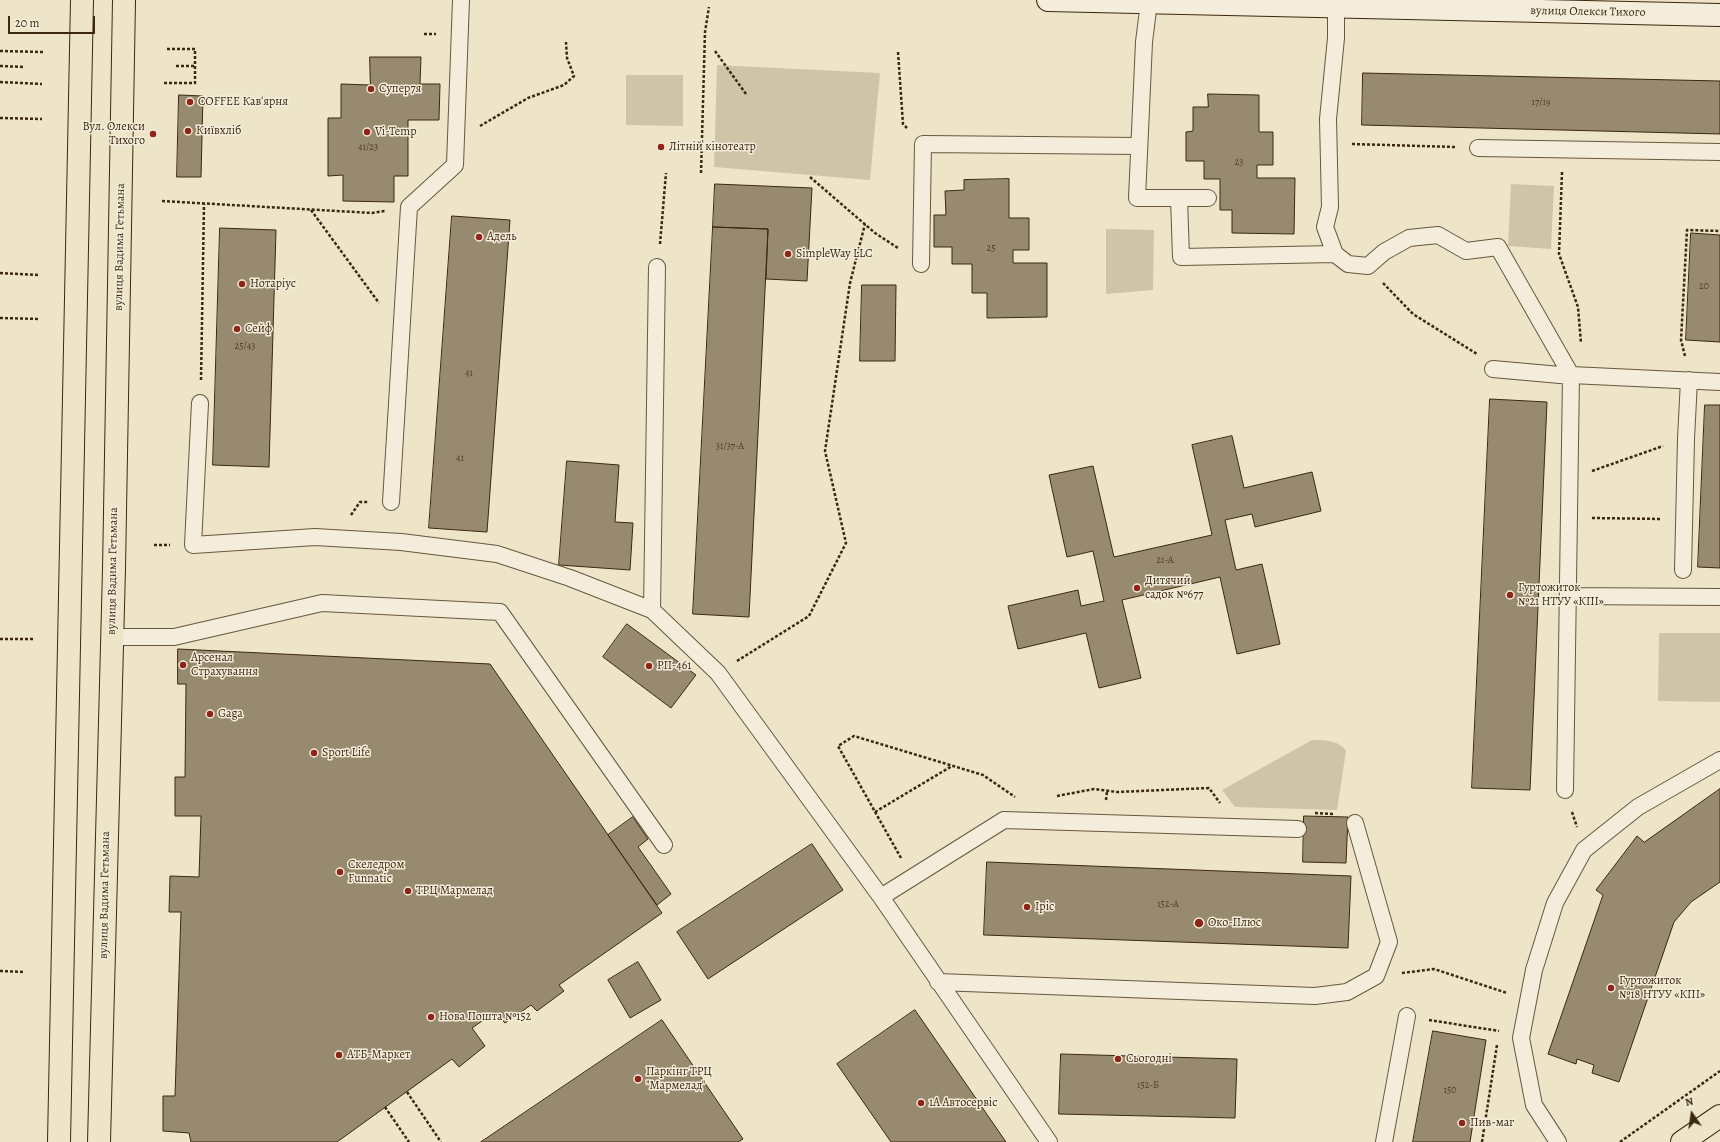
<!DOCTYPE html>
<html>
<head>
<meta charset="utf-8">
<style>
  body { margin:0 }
  #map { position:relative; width:1720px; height:1142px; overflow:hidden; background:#eee4c8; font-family:Alegreya,serif }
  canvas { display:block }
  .north { position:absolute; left:1672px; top:1094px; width:40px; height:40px; -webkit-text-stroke:3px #f4eddb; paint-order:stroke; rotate:347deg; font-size:11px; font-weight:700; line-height:16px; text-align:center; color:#3b280d }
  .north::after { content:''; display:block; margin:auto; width:14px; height:18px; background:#3b280d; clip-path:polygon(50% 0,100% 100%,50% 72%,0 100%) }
  .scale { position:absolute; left:8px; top:16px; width:87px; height:18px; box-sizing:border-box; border:2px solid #3b280d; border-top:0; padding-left:5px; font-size:12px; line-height:14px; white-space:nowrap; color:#3b280d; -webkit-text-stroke:3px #f4eddb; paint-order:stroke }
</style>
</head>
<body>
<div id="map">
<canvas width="1720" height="1142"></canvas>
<div class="north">N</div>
<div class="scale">20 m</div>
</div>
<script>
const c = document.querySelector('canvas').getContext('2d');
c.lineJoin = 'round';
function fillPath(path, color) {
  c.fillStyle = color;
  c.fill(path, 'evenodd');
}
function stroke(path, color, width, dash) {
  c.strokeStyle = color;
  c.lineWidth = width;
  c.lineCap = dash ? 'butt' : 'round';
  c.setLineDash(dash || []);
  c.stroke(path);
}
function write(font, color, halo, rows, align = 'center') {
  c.font = font + ' Alegreya,serif';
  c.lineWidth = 3;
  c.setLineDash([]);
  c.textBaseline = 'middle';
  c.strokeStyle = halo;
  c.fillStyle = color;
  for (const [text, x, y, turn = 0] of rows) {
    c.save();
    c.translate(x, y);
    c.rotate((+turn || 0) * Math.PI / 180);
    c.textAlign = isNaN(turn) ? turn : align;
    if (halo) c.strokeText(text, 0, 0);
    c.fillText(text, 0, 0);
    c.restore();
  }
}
fillPath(new Path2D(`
  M717 65 880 73 870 180 714 167Z
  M626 75H683V126L626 125Z
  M1511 184 1554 186 1551 249 1508 246Z
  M1106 229 1154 230 1153 290 1106 294Z
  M1659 633H1720V702L1658 701Z
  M1312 740C1324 740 1339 740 1346 751L1337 810 1235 807 1222 790Z`), '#d0c4a8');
const building = new Path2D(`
  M370 57H421L420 84H440L439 120H408V176H394V202L343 201V175L328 176V118H341V84L370 85Z
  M1363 73 1720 81V134L1362 125Z
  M1208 94 1259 95V132H1273V165H1257V178H1295L1294 234 1232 233V210H1220V179H1204V161H1186V132L1193 131V107H1208Z
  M179 95 203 96 201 177H177Z
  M1009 179V218H1029V250H1013V263H1047V317L987 318V293H972V264H952V247H934V215H946L945 191 964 190V180Z
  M715 184 812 188 807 281 766 279 768 229 713 227Z
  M452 216 510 220 487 532 429 528Z
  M713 227 768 229 749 617 693 614Z
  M220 228 276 230 269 467 213 465Z
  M1691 233 1720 235V342L1686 340Z
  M862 285H896L895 361H860Z
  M1490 399 1547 402 1530 790 1472 788Z
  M1705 405H1720V568L1698 567Z
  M1232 436 1244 488 1312 472 1321 511 1255 527 1252 514 1225 520 1236 570 1262 564 1280 644 1237 654 1220 577 1122 600 1141 678 1099 688 1086 633 1018 649 1008 606 1078 590 1081 606 1104 601 1093 551 1067 557 1049 475 1093 466 1114 557 1212 535 1192 445Z
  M567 461 619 465 615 522 633 523 630 570 559 565Z
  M627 624 696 675 671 708 603 657Z
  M178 649 490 664 662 913 559 985 564 991 537 1011 531 1005 505 1023 495 1012 472 1028 485 1046 459 1067 452 1059 337 1142H191L189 1133 163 1131V1096H175L181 912H169L170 876 199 877 201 816H175V777H185L186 684H178Z
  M1720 789V882L1691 902 1674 922 1619 1082 1592 1073 1594 1065 1577 1059 1576 1064 1548 1054 1603 895 1596 890 1637 836 1644 842Z
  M1304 816 1348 817 1346 863 1303 862Z
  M633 817 648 839 638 847 671 894 657 905 608 835Z
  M812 844 843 890 708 979 677 932Z
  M987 862 1351 876 1348 948 984 935Z
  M638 962 661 1000 630 1018 608 980Z
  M915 1010 1006 1142H891L837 1064Z
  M662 1020 743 1139 738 1142H481Z
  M1433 1031 1486 1040 1470 1142H1413Z
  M1061 1054 1237 1059 1235 1118 1059 1114Z`);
fillPath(building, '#988a6e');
stroke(building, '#3b280d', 1);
const lane = new Path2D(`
  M1149 2 1144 42 1137 198H1208
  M1336 7V38L1328 119 1330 207 1325 227 1335 254 1348 264 1368 266 1384 252 1409 238 1438 235 1466 251 1498 247 1571 375
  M1478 148 1720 152
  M1179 198 1181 257 1335 254
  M921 264 923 144 1139 146
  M657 267 652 610 718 673 881 897 1049 1142
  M1493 369 1571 376
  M200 403 193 545 315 537 401 542 497 554 570 578 652 610
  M391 502 409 207 455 165 461 0
  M1683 570 1686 439 1689 380
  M1568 596 1720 597
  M112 637H174L322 603 500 612 664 845
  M1565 790 1571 375 1720 382
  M881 897 1004 820 1298 829
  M938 982 1315 996 1347 992 1376 976 1389 942 1355 823
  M1384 1142 1407 1016
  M1558 1142 1534 1105 1521 1038 1534 970 1555 903 1584 850 1638 807 1720 760`);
const secondary = new Path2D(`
  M1048 0 1720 15`);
const primary = new Path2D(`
  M59 1142 82 0
  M99 1142 114 569 124 0
  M1682 1142 1720 1116`);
stroke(lane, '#68573c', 18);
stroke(secondary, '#3b280d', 24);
stroke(primary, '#3b280d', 24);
stroke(new Path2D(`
  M424 34H436
  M0 51 43 52
  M715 51 746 94
  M898 52 903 124 907 128
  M0 66 25 67
  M176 66H195
  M0 82 42 84
  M164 83H195V49H165
  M0 118 42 119
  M480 126 528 98 564 85 574 76 567 58 566 42
  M1352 144 1455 147
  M1562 172 1559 254 1578 307 1581 343
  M701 173 705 32 709 7
  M810 177 875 233 898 248
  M162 201 372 213 385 211
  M311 210 379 303
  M660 244 666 173
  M0 273 40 275
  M1383 283 1413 314 1477 354
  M0 318 40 319
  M1685 356 1681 340 1687 230 1720 231
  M201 380 204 204
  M1592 471 1663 446
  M351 515 360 502H369
  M1592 518 1661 519
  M154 545H170
  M0 639H33
  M737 661 809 616 846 543 825 451 850 283 865 224
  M1057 796 1094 789 1117 792 1209 788 1220 803
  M1106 800 1107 791
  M875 812 952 766
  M1572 812 1577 827
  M1315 813 1334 814
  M901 858 838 746 854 736 983 775 1015 797
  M0 971 25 972
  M1402 973 1434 969 1507 993
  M1429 1020 1499 1031
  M407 1092 441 1142
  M385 1107 409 1142
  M1482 1142 1497 1045
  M1620 1142 1720 1071`), '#3b280d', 2.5, [3, 2]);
stroke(lane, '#f4eddb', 16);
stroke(secondary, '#f4eddb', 22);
stroke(primary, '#eee4c8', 22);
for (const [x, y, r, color] of [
  [371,89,4,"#8f2418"],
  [190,102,4,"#8f2418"],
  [188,131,4,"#8f2418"],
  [367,132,4,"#8f2418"],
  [153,134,4,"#8f2418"],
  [661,147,4,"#8f2418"],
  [479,237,4,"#8f2418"],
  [788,254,4,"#8f2418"],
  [242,284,4,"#8f2418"],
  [237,329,4,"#8f2418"],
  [1137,588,4,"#8f2418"],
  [1510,595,4,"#8f2418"],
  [183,665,4,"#8f2418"],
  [649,666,4,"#8f2418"],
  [210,714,4,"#8f2418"],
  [314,753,4,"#8f2418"],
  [340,872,4,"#8f2418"],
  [408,891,4,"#8f2418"],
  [1027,907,4,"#8f2418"],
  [1199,923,5,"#8f2418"],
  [1611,988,4,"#8f2418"],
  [431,1017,4,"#8f2418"],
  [339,1055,4,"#8f2418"],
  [1118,1059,4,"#8f2418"],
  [638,1079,4,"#8f2418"],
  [921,1103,4,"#8f2418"],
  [1462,1123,4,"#8f2418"]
]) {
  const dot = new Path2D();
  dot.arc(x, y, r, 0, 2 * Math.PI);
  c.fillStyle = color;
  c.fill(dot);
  stroke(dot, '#f4eddb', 1.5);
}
write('10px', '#524025', null, [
  ["17/19",1541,103],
  ["41/23",368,148],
  ["23",1239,163],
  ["25",991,249],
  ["20",1704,287],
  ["25/43",245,347],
  ["41",469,374],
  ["31/37-А",730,447],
  ["41",460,459],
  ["21-А",1165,561],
  ["152-А",1168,905],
  ["152-Б",1148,1086],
  ["150",1450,1091]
]);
write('12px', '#3b280d', '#f4eddb', [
  ["вулиця Олекси Тихого",1588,12,1],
  ["вулиця Вадима Гетьмана",120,247,-89],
  ["вулиця Вадима Гетьмана",113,571,-89],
  ["вулиця Вадима Гетьмана",105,895,-89]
]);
write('12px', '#3b280d', '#f4eddb', [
  ["Супер7я",379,89],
  ["COFFEE Кав'ярня",198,102],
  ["Вул. Олекси",145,127,"right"],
  ["Тихого",145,141,"right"],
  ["Київхліб",196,131],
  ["Vi-Temp",375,132],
  ["Літній кінотеатр",669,147],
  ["Адель",487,237],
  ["SimpleWay LLC",796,254],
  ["Нотаріус",250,284],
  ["Сейф",245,329],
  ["Дитячий",1145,581],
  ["садок №677",1145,595],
  ["Гуртожиток",1518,588],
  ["№21 НТУУ «КПІ»",1518,602],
  ["Арсенал",191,658],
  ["Страхування",191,672],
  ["РП-461",657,666],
  ["Gaga",218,714],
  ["Sport Life",322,753],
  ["Скеледром",348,865],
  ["Funnatic",348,879],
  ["ТРЦ Мармелад",416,891],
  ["Іріс",1035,907],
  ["Око-Плюс",1208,923],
  ["Гуртожиток",1619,981],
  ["№18 НТУУ «КПІ»",1619,995],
  ["Нова Пошта №152",439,1017],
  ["АТБ-Маркет",347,1055],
  ["Сьогодні",1126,1059],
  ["Паркінг ТРЦ",646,1072],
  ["\"Мармелад\"",646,1086],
  ["1А Автосервіс",929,1103],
  ["Пив-маг",1470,1123]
], 'left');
</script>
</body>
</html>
